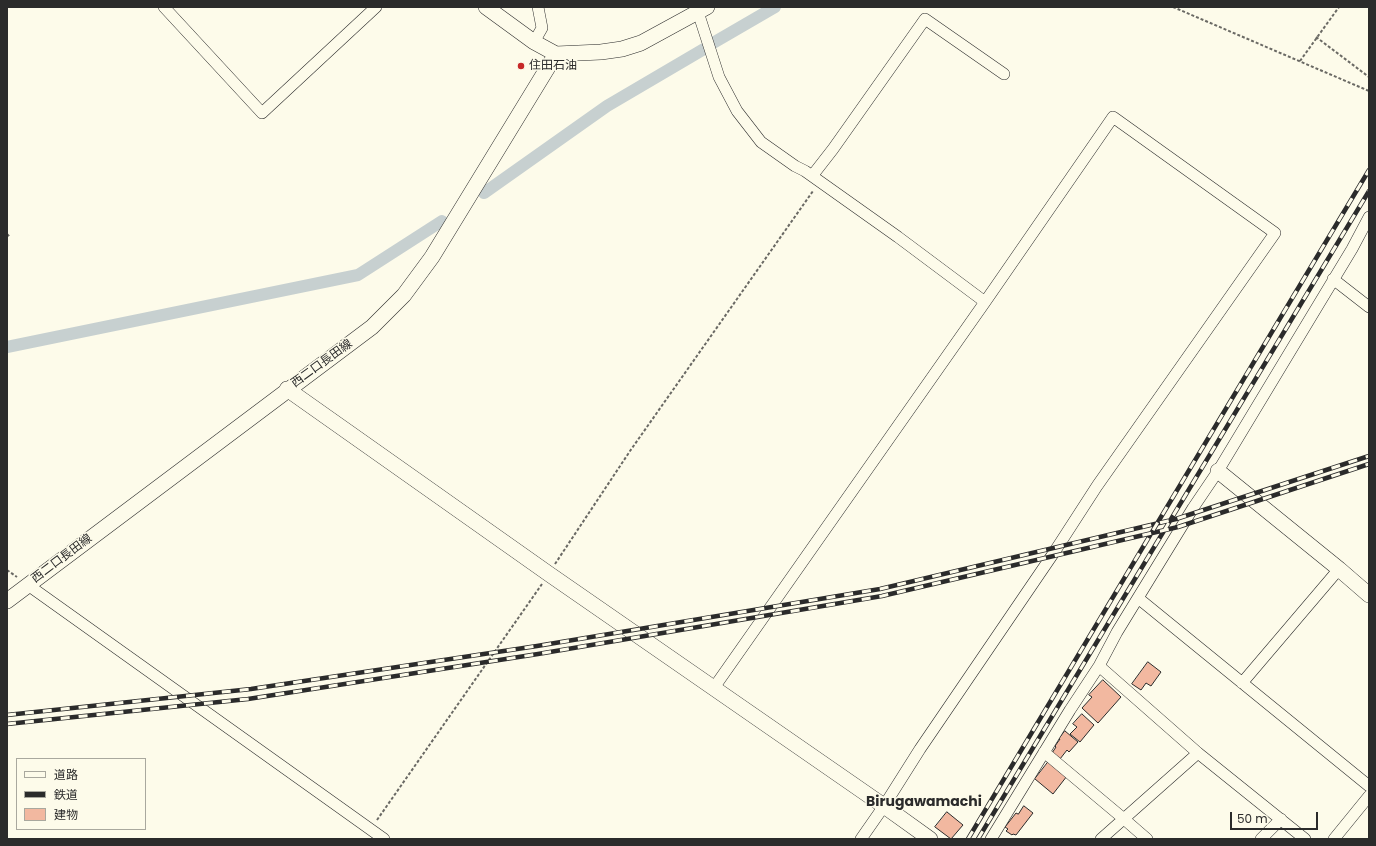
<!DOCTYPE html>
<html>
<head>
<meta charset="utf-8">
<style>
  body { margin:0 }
  #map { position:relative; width:1376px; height:846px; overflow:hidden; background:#fdfbea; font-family:Poppins,"Noto Sans JP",sans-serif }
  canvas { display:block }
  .frame { position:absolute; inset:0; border:8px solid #2b2b2b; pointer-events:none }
  .legend { position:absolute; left:16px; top:758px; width:130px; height:72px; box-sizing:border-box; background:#fdfbea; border:1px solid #a9a89e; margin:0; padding:5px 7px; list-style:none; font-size:12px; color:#2b2b2b }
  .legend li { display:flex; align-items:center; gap:8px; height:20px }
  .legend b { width:20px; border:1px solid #a9a89e }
  .scale { position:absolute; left:1230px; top:812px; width:88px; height:18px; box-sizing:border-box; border:2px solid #2b2b2b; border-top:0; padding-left:5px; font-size:12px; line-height:14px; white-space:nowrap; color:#2b2b2b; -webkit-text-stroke:3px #fdfbea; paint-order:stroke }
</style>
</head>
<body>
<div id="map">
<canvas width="1376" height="846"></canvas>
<div class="frame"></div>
<ul class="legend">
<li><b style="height:5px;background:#fdfbea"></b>道路</li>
<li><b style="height:5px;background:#2b2b2b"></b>鉄道</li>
<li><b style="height:11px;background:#f2b8a0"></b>建物</li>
</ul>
<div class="scale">50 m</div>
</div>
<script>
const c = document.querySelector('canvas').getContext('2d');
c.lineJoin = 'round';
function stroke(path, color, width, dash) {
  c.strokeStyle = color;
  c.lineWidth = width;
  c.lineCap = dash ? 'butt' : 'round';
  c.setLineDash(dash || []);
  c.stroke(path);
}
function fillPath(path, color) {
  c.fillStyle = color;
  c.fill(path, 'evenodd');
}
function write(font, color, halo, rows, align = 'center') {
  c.font = font + ' Poppins,"Noto Sans JP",sans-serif';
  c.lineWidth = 3;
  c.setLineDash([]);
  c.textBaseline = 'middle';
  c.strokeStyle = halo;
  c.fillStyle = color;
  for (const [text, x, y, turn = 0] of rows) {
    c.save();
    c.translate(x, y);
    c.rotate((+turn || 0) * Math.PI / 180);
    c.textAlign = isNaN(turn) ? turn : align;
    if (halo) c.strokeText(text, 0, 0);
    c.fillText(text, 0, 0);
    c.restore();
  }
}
stroke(new Path2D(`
  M713 43 775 7
  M484 193 607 106 704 49
  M7 347 358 275 442 221`), '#c7d0d0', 12);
const building = new Path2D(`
  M1148 662 1161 672 1151 686 1146 683 1141 690 1132 684Z
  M1103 680 1121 697 1098 723 1082 708 1092 697 1089 695Z
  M1082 714 1094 725 1080 742 1070 734 1077 727 1073 724Z
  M1065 731 1078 742 1069 752 1067 750 1060 759 1052 753 1056 747 1055 746 1060 739H1059Z
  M1049 761 1067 776 1053 794 1035 779Z
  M1024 806 1033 813 1016 835 1013 834 1012 835 1006 831 1008 829 1005 827 1016 813 1018 814Z
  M947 812 963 825 951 839 935 827Z`);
fillPath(building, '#f2b8a0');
stroke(building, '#2b2b2b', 1);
const street = new Path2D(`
  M164 7 262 113 376 7
  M698 12 719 77 737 111 761 142 795 166 805 171 898 237 985 302
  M534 42 542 28 538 7
  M812 176 833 149 925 19 1004 74
  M1333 279 1369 307
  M28 585 384 839
  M1138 598 1369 786
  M1099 666 1198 753 1305 839
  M1242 683 1339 569
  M713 689 985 302 1113 117 1275 233 1097 486 1053 554 920 749 884 806 861 839
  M1044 752 1124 819 1147 839
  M991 839 1070 710 1099 666 1117 632 1193 508 1218 471 1352 249 1369 217
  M1101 839 1198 753
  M1261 839 1281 819
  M1334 839 1369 796`);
const secondary = new Path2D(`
  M486 7 534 42 556 54 601 52 622 49 641 43 707 7
  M287 389 549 574 884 806 930 839
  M1218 471 1339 569 1369 595
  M7 601 372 327 404 295 432 257 556 54`);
stroke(street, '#2b2b2b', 12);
stroke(secondary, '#2b2b2b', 16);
stroke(new Path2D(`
  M1173 7 1369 91
  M1316 37 1369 77
  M1300 61 1339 7
  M7 234 10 237
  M555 564 630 451 813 191
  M7 570 17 577
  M377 820 542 584`), '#6a6964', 2, [3, 2]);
stroke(street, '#fdfbea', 11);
stroke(secondary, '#fdfbea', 15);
const rail = new Path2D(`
  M7 715 251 689 537 646 880 589 1176 519 1369 456
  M7 724 248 699 538 654 882 596 1178 527 1369 464
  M968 839 1369 170
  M978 839 1369 191`);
stroke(rail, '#2b2b2b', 4.5);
stroke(rail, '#fdfbea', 3, [9]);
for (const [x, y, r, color] of [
  [521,66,4,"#c62828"]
]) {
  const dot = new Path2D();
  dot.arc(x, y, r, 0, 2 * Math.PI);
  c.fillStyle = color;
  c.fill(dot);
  stroke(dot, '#fdfbea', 1.5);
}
write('12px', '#2b2b2b', '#fdfbea', [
  ["住田石油",529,66]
], 'left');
write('12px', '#2b2b2b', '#fdfbea', [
  ["西二口長田線",322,364,-36],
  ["西二口長田線",62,559,-37]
]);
write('bold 14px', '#2b2b2b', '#fdfbea', [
  ["Birugawamachi",924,802]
]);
</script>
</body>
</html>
